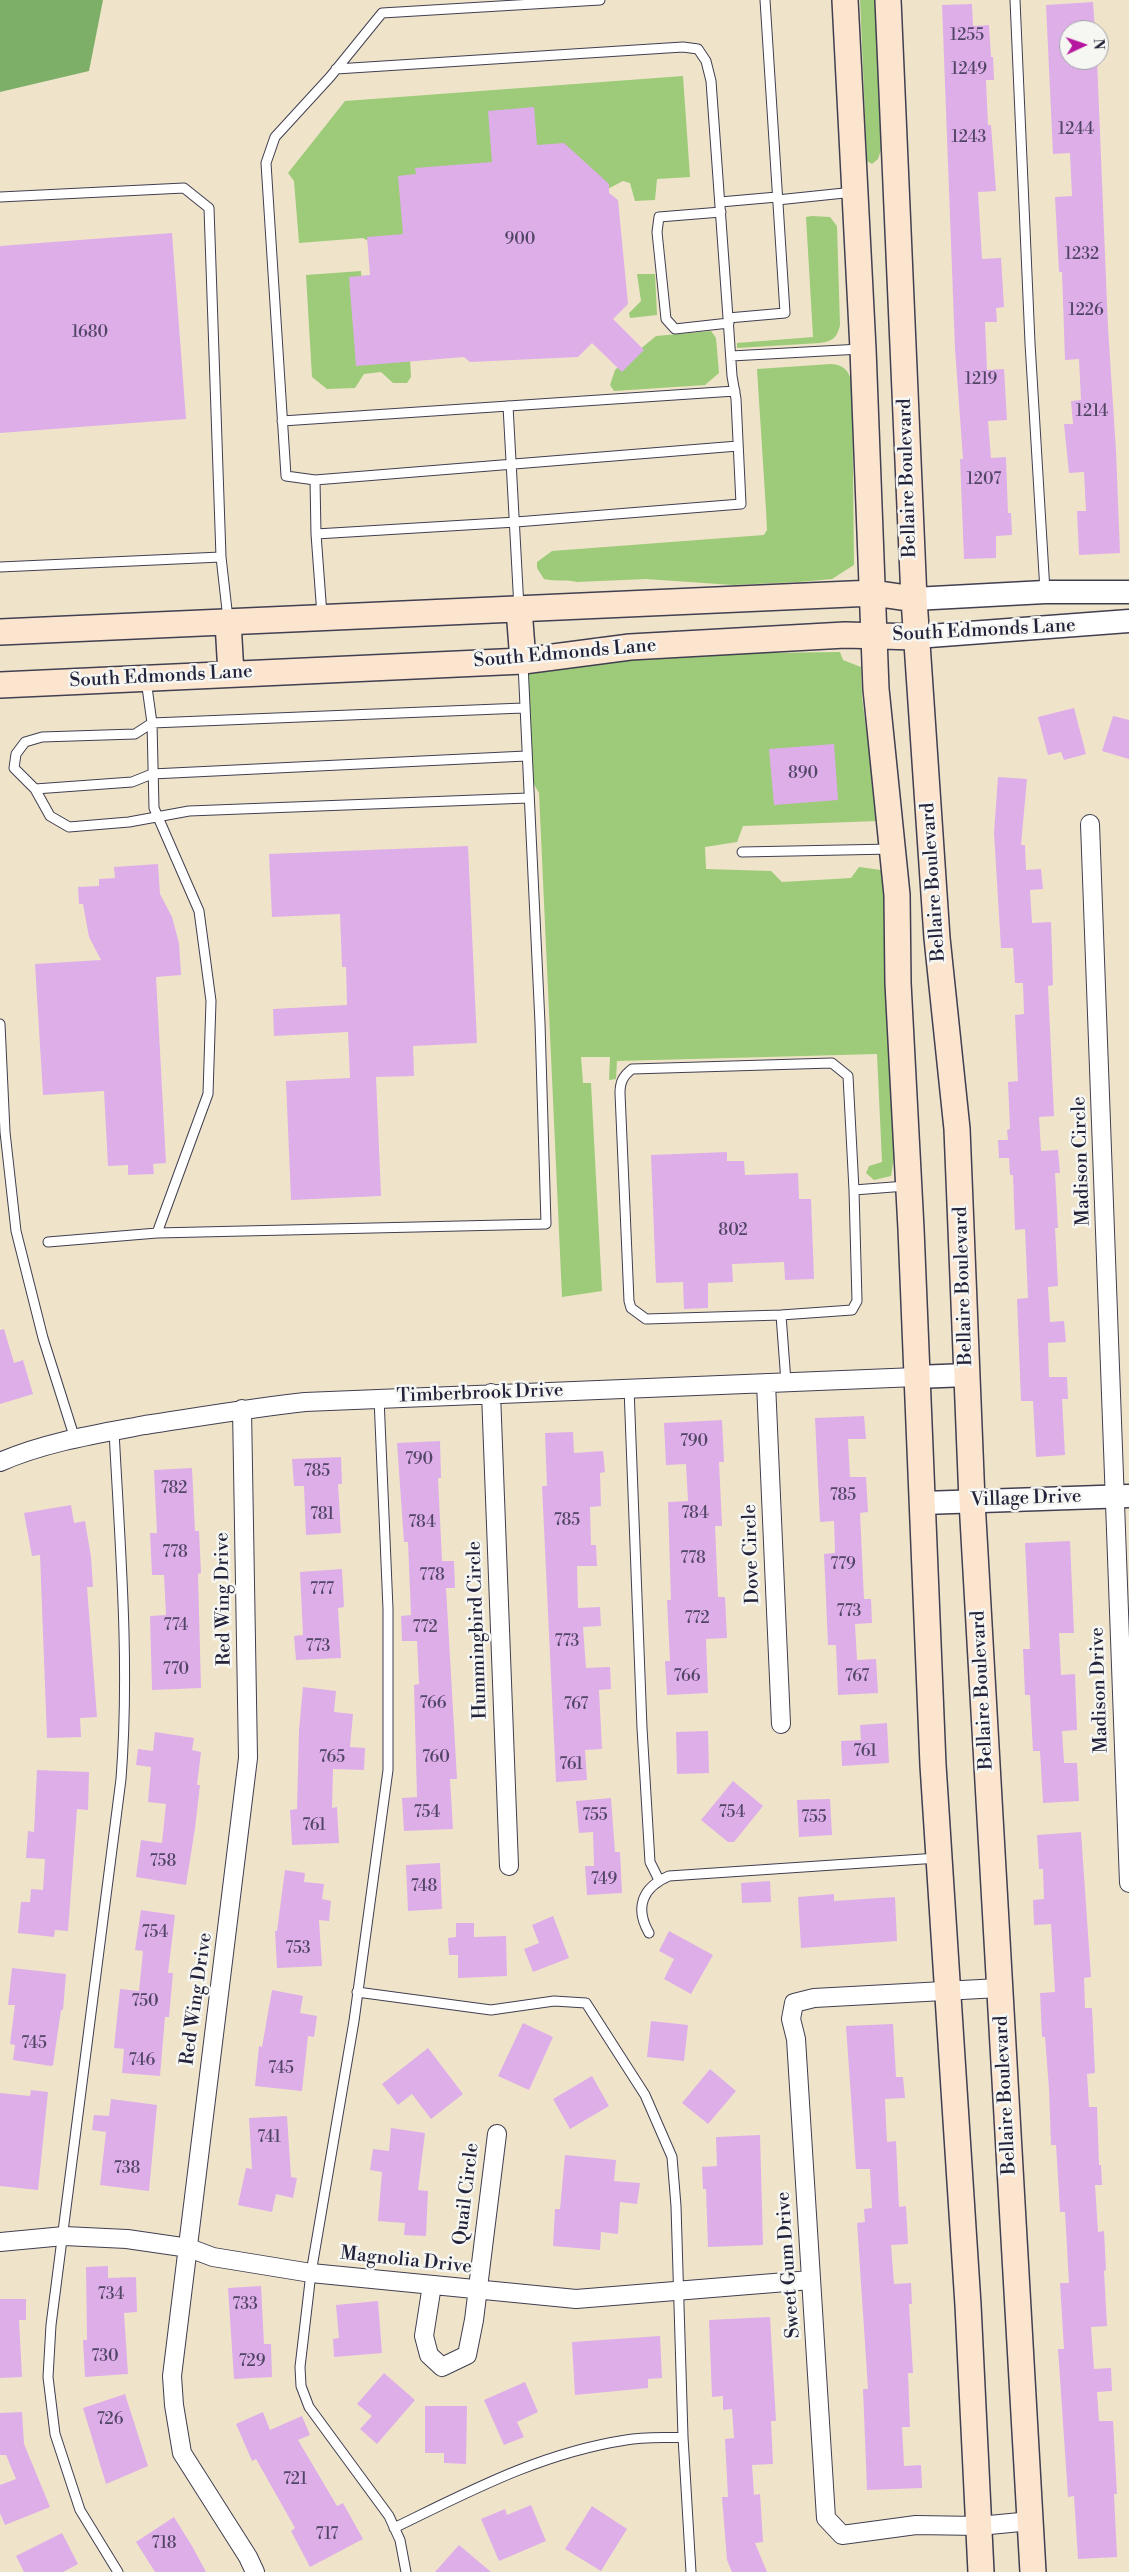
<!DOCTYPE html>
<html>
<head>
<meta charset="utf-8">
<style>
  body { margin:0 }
  #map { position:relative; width:1129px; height:2572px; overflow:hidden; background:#efe4ca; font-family:"Libre Bodoni",serif }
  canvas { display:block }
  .north { position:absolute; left:1059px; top:20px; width:50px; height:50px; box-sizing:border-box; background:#f6f6f2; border:1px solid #a1a1a9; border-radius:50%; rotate:87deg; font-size:14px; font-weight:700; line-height:20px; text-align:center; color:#22223b }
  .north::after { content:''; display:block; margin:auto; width:18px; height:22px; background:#b5179e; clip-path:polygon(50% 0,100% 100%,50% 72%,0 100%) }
</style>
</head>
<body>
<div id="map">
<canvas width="1129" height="2572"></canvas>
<div class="north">N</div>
</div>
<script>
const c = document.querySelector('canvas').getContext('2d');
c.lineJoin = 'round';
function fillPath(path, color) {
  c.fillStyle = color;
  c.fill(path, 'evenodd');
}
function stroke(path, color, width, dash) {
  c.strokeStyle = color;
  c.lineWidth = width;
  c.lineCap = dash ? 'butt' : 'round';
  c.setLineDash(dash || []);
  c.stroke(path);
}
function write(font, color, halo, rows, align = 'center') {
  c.font = font + ' "Libre Bodoni",serif';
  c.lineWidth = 5;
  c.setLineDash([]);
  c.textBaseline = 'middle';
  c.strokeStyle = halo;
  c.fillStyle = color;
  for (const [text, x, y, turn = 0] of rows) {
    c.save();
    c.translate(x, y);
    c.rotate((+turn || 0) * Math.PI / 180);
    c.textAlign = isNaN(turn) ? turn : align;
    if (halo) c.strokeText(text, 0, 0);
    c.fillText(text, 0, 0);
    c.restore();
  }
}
fillPath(new Path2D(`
  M860 0H878L883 144 878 159 872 164 867 161Z
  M683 76 690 177 657 179 655 200 635 201 630 183 623 181 600 193 499 170 399 259 363 238 299 243 294 181 288 173 345 101Z
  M812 216 830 217 837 226 840 325C837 338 833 341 820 343L737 348V343L813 337 806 217Z
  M361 271 368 359 410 358 411 377 407 383H393L381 372 364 374 355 388 327 389 312 377 306 275Z
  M637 274H655L657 315 630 318 629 313 641 301Z
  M711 331 716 338 719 373 705 385 614 391 610 385 615 370 656 336Z
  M831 364C844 365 848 370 852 382L854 565 832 579 799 582 733 585 646 579 577 582C568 579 556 582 544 579L537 568V562L552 551 764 535 767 530 766 510 757 369Z
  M840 652 843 660 861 667 862 697 878 821 743 826 737 842 705 847 706 869 771 871 782 882 851 878 859 867 881 870 885 901 894 1157 891 1176 874 1180 866 1173 869 1166 882 1162 877 1054 617 1061 616 1079 609 1080 610 1057H581L583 1083H591L602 1291 562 1297 539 793 532 781 528 665C631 655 736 653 840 652Z`), '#9dcb79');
fillPath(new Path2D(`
  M0 0H103L89 71 0 92Z`), '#7eaf69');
fillPath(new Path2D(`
  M1093 2 1095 30H1069V60H1097L1108 328 1116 451 1120 553 1079 555 1077 511H1086L1084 472 1069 473 1064 424H1073L1071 401 1081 400 1079 359 1065 360 1062 272H1059L1055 197 1072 196 1070 153 1053 154 1046 5Z
  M972 4 973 26 989 25 991 57H993L994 80H986L988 125H991L996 191 978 192 982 259 1001 258 1004 307 996 308 997 322H985L987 370 1004 369 1007 420 988 421 991 458 1006 457 1008 513H1011L1012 535 996 536V558L964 559 960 459H963L955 349 942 5Z
  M534 107 537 145 564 143 609 184V193L618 200 628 304 613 319 644 350 622 372 592 343 578 357 470 362 464 357 356 366 349 277 370 275 367 237 403 234 398 176 416 174 415 168 492 162 488 111Z
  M172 233 186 419 0 433V246Z
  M1074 708 1086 754 1064 760 1061 752 1048 755 1038 717Z
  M1113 716 1129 720V759L1102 751Z
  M834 744 838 800 774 805 769 749Z
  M998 777 1027 779 1021 845H1025L1026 870 1041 869 1043 889 1030 890 1032 923 1051 922 1053 985 1048 986 1054 1116 1039 1117 1041 1151 1058 1150 1060 1173H1055L1058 1228H1055L1058 1286 1048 1287 1050 1322 1064 1321 1066 1342 1048 1343 1049 1377H1067L1068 1399H1062L1065 1455 1036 1457 1033 1401H1021L1017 1299 1028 1298 1025 1229 1015 1230 1013 1175H1010L1009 1158H999L998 1140H1008L1007 1130 1010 1129 1008 1082 1018 1081 1015 1015 1024 1014 1023 983H1015L1013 948H1001L994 833Z
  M468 846 477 1043 413 1046 414 1076 376 1077 381 1196 291 1200 286 1081 350 1078 348 1032 274 1036 273 1009 347 1005 346 967H342L340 914 272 917 269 854Z
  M158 864 160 894 172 917 179 943 181 975 156 977 166 1163 153 1164 154 1174 128 1175V1165L108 1166 104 1091 43 1095 35 964 101 960 89 937 83 904H79L78 887 99 886V879L115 878 114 867Z
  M727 1152V1161H744L745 1175 798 1173 799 1199H811L814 1279 785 1280 784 1262 732 1264 733 1282 708 1283V1308L684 1309 683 1282 656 1283 651 1155Z
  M4 1329 14 1363 23 1360 33 1394 0 1404V1330Z
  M864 1416 866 1439H848L850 1477H866L868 1512 860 1513 864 1599H871L872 1623 855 1624 857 1660 876 1659 878 1693 838 1695 836 1645H828L824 1554 835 1553 834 1521 820 1522 815 1418Z
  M722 1420 724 1462H719L722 1526H715L718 1597H725L727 1638 706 1639 708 1693 667 1695 665 1661H670L667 1600H671L668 1502 688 1501 686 1464 666 1465 664 1423Z
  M573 1432 574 1453 603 1451 605 1472 600 1473 601 1506 590 1507 591 1545H596L597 1566H577L578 1608 600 1607 601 1626 583 1627 586 1668 610 1667 611 1689 599 1690 602 1749 585 1750 587 1780 556 1782 542 1486H547L545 1433Z
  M440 1441 441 1478H438L442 1561H454L455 1588H446L457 1779H450L453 1829 404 1831 402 1798 417 1797 414 1685 419 1684 417 1641H402L401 1616 411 1615 408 1542H404L397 1443Z
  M341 1457 342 1484H338L341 1533 306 1535 304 1486H294L292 1459Z
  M192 1468 195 1531H199L201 1573 198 1574 201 1688 152 1690 150 1616 166 1615 164 1575H152L150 1533H157L154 1470Z
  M71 1505 74 1523 85 1521 91 1557 93 1587H87L97 1717 80 1718 81 1737 47 1738 40 1555 32 1556 24 1513Z
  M1070 1541 1074 1633H1059L1061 1675 1075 1674 1077 1730 1062 1731 1064 1763H1077L1079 1801 1043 1803 1040 1751H1033L1030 1695H1025L1023 1649H1030L1025 1543Z
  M342 1569 344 1607 338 1608 341 1658 296 1660 294 1636 303 1635 300 1572Z
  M303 1687 336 1691 334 1712 353 1714 350 1747 365 1748 364 1770 333 1769 332 1808 337 1807 339 1843 292 1845 290 1810 297 1809 299 1730Z
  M887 1723 889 1763 842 1766 841 1741 861 1740 860 1725Z
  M708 1731 709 1773 677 1774 676 1732Z
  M155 1732 194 1738 192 1750 201 1752 197 1785H200L195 1828 186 1885 136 1877 141 1840 162 1843 166 1804 148 1802 151 1767 136 1765 138 1749 153 1751Z
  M37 1770 89 1772 88 1810 77 1809 68 1931 55 1930 54 1937 18 1933 21 1902H30L31 1889 43 1890 45 1859 26 1858 28 1831 34 1832Z
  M733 1781 763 1806 734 1842H728L701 1820Z
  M611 1798 615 1852H620L622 1893 587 1895 585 1866H594L593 1832 579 1833 576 1801Z
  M830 1799 832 1835 799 1837 797 1800Z
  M1081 1832 1091 1977 1084 1978 1085 2008H1092L1095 2073 1087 2074 1089 2107H1097L1099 2165H1101L1102 2185H1095L1098 2232 1104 2231 1106 2270 1104 2271 1107 2326 1091 2327 1094 2369 1111 2368 1112 2391 1097 2392 1099 2421H1113L1117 2494H1114L1117 2557 1078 2559 1074 2496 1068 2497 1058 2349H1064L1060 2283H1069L1065 2212H1060L1056 2145H1051L1049 2089 1045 2037H1042L1040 1993 1055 1992 1051 1924 1034 1925 1033 1900 1044 1899 1043 1869H1039L1037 1835Z
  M440 1863 442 1909 408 1911 406 1865Z
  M285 1870 305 1873 304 1882 324 1884 322 1899 331 1901 329 1921 319 1920 322 1966 277 1968 275 1931H277Z
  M770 1881 771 1902 742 1903 741 1883Z
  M834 1894V1901L895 1897 897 1941 801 1948 798 1897Z
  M141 1910 175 1915 168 1973H173L169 2017H165L160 2076 122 2073 124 2049 114 2048 120 1989 139 1991 143 1951 135 1950Z
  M553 1916 569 1958 533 1972 524 1949 539 1943 532 1925Z
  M456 1923H474V1937L506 1936 507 1976 458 1978V1955H449L448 1938 456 1937Z
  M669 1931 713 1955 691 1994 664 1979 674 1959 659 1951Z
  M12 1968 66 1974 63 2010H61L53 2065 51 2066 13 2060 15 2045 10 2044 15 2005H8Z
  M272 1990 303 1996 300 2013 317 2016 314 2037 308 2036 302 2091 255 2086 259 2046 262 2047Z
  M651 2021 688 2025 684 2061 647 2057Z
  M523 2023 553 2037 529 2090 498 2076Z
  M893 2024 896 2077H903L905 2098 885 2099 887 2142 896 2141 899 2207 906 2206 908 2244 891 2245 894 2284 911 2283 912 2304H909L913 2373H908L910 2427H902L904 2466 921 2465 922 2488 867 2490 863 2389H868L857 2223 865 2222 864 2209 872 2208 870 2169H856L846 2026Z
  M428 2048 463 2094 431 2119 412 2094 398 2105 382 2084Z
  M710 2069 736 2091 708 2124 682 2103Z
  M592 2076 609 2106 570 2129 553 2099Z
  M31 2090 48 2092 38 2190 0 2186V2093L30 2096Z
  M111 2099 157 2105 149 2191 100 2185 106 2132 92 2130 94 2115 109 2116Z
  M287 2116 291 2177 297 2178 293 2198 276 2194 272 2212 238 2205 246 2168 252 2169 249 2118Z
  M391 2128 425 2133 418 2190 428 2191 426 2236 404 2235 405 2223 378 2221 382 2172 370 2170 373 2149 389 2151Z
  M760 2135 763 2245 708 2247 706 2189H703L702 2167 717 2166 716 2137Z
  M565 2155 616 2160 614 2181 640 2183 637 2204 620 2202 618 2234 601 2232 600 2250 553 2246 555 2209H560Z
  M108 2266V2278L136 2277 137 2312 124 2313 128 2374 85 2377 83 2340H87L86 2267Z
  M261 2286 264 2344H271L272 2377 234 2379 228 2288Z
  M0 2299H26V2320H19L22 2377 0 2378Z
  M378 2301 382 2353 334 2357 333 2339 339 2338 336 2305Z
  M770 2317 776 2421H771L773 2464 752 2465 754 2495 760 2494 763 2542 755 2543 767 2572H732L727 2560 722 2497H728L725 2439 734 2438 732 2409 723 2410V2396L712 2397 709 2320Z
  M660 2336 662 2378 648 2379V2388L575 2395 572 2342Z
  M384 2373 415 2400 377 2444 360 2429 372 2416 357 2404Z
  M525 2382 538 2412 517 2422 524 2437 504 2445 484 2400Z
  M125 2394 148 2466 106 2484 83 2408Z
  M425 2406H467L466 2464 444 2463V2453H425Z
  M22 2412 24 2444 50 2507 5 2525 0 2513V2485L16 2479 6 2455H0V2413Z
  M263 2412 270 2430 302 2416 310 2435 298 2440 337 2506 343 2503 363 2539 310 2567 291 2531 295 2528 256 2459 252 2461 236 2424Z
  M531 2505 546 2541 499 2561 481 2519 505 2509 507 2515Z
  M592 2506 627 2529 601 2571 565 2549Z
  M174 2517 192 2546 206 2572H155L136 2542Z
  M62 2533 78 2564 63 2572H24L16 2556Z
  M459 2545 491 2572H435Z`), '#deaee9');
const service = new Path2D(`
  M1015 0 1030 343 1045 591
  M336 69 683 47 698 49 706 61 711 81 728 318
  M0 197 184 188 209 208 221 557
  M777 200 854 192
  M720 202 777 197
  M721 212 659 217 657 232 666 319 675 329 729 323
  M731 356 861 349
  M508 406 519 608
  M282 421 735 391
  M315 480 738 446
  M316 534 516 522 741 504 736 399 732 376 728 318 785 313 765 0
  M0 567 221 557 228 619
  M322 615 316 534 315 480 286 476 266 163 275 137 330 77 382 13 600 0
  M146 680 152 723 154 808 199 911 211 1001 208 1094 157 1233 546 1224 540 1023 523 664
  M523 708 152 723 135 734 42 737 25 742 16 754 14 768 35 789 50 816 69 827 129 822 189 811 528 798
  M35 789 132 782 152 774 526 756
  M742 852 892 849
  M0 1024 5 1132 16 1231 43 1338 75 1439
  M48 1242 157 1233
  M781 1315 646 1319 631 1308 629 1301 620 1093C620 1082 623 1076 632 1069L832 1063 848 1076 854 1190
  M786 1382 781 1315 852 1310 857 1301 854 1190 906 1186
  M629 1388 642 1728 650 1862 659 1880
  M379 1398 388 1609V1770L354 2021 311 2273 300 2367 301 2386 309 2407 389 2516 400 2540 406 2572
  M114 1431C120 1546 130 1663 121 1779L51 2325 48 2377 55 2434 80 2510 118 2572
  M649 1933C634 1907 643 1887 669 1876L938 1858
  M357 1992 491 2010 554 2001 586 2003 645 2095 672 2157 676 2206 683 2437
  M394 2528C470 2491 541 2453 626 2440 644 2437 664 2438 683 2437L691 2572`);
const minor = new Path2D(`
  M1090 824 1129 1883
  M766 1383 781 1724
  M491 1393 509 1866
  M242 1409 248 1758 172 2376 174 2405 182 2453 248 2557 255 2572
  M0 1462C45 1442 97 1434 145 1425 198 1417 251 1408 305 1402L916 1377
  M999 1988 814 1998 794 2003 791 2019 796 2039 826 2518 842 2535 916 2525 979 2526 1031 2521
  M0 2242 64 2236 127 2239 189 2248 213 2257 311 2273 576 2299 811 2280
  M432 2285 424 2336 429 2355 442 2367 467 2355 474 2320 497 2134`);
const tertiary = new Path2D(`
  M914 599 1045 592H1129
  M916 637 1129 621
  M916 1377 967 1375
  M923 1503 1129 1496`);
const secondary = new Path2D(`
  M845 0 863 349 876 689 897 895 898 983 911 1229 933 1765 968 2305 981 2572
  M888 0 914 599 937 938 957 1129 972 1501 1033 2572
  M519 609 523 661
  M228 622 231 674
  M0 632 873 593 914 599
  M0 685 523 661 630 647 845 635 916 637`);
stroke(service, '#413f50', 11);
stroke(minor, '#413f50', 20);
stroke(tertiary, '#413f50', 25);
stroke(secondary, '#413f50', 28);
stroke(service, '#fff', 9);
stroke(minor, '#fff', 18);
stroke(tertiary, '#fff', 22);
stroke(secondary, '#fce5cf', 25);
write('16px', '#514566', null, [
  ["1255",967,36],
  ["1249",969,70],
  ["1244",1076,130],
  ["1243",969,138],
  ["900",520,240],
  ["1232",1082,255],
  ["1226",1086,311],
  ["1680",90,333],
  ["1219",981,380],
  ["1214",1092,412],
  ["1207",984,480],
  ["890",803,774],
  ["802",733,1231],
  ["790",694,1442],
  ["790",419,1460],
  ["785",317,1472],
  ["782",174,1489],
  ["785",843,1496],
  ["784",695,1514],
  ["781",322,1515],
  ["785",567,1521],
  ["784",422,1523],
  ["778",175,1553],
  ["778",693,1559],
  ["779",843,1565],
  ["778",432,1576],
  ["777",322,1590],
  ["773",849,1612],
  ["772",697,1619],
  ["774",176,1626],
  ["772",425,1628],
  ["773",567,1642],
  ["773",318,1647],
  ["770",176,1670],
  ["766",687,1677],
  ["767",857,1677],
  ["766",433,1704],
  ["767",576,1705],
  ["761",865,1752],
  ["765",332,1758],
  ["760",436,1758],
  ["761",571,1765],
  ["754",427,1813],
  ["754",732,1813],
  ["755",595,1816],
  ["755",814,1818],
  ["761",314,1826],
  ["758",163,1862],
  ["749",604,1880],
  ["748",424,1887],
  ["754",155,1933],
  ["753",298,1949],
  ["750",145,2002],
  ["745",34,2044],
  ["746",142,2061],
  ["745",281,2069],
  ["741",269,2138],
  ["738",127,2169],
  ["734",111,2295],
  ["733",245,2305],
  ["730",105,2357],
  ["729",252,2362],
  ["726",110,2420],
  ["721",295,2480],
  ["717",327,2535],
  ["718",164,2544]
]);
write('19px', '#22223b', '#f6f6f2', [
  ["Bellaire Boulevard",908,478,-92],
  ["South Edmonds Lane",984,631,-3],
  ["South Edmonds Lane",565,654,-5],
  ["South Edmonds Lane",161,677,-3],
  ["Bellaire Boulevard",934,882,-94],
  ["Madison Circle",1082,1161,-92],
  ["Bellaire Boulevard",964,1286,-92],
  ["Timberbrook Drive",480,1394,-2],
  ["Village Drive",1026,1499,-2],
  ["Dove Circle",752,1554,-92],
  ["Red Wing Drive",224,1599,-91],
  ["Hummingbird Circle",478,1630,-92],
  ["Bellaire Boulevard",983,1690,-93],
  ["Madison Drive",1100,1690,-92],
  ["Red Wing Drive",197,1999,-82],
  ["Bellaire Boulevard",1006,2095,-93],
  ["Quail Circle",467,2194,-83],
  ["Magnolia Drive",406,2261,6],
  ["Sweet Gum Drive",789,2265,-94]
]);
</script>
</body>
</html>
